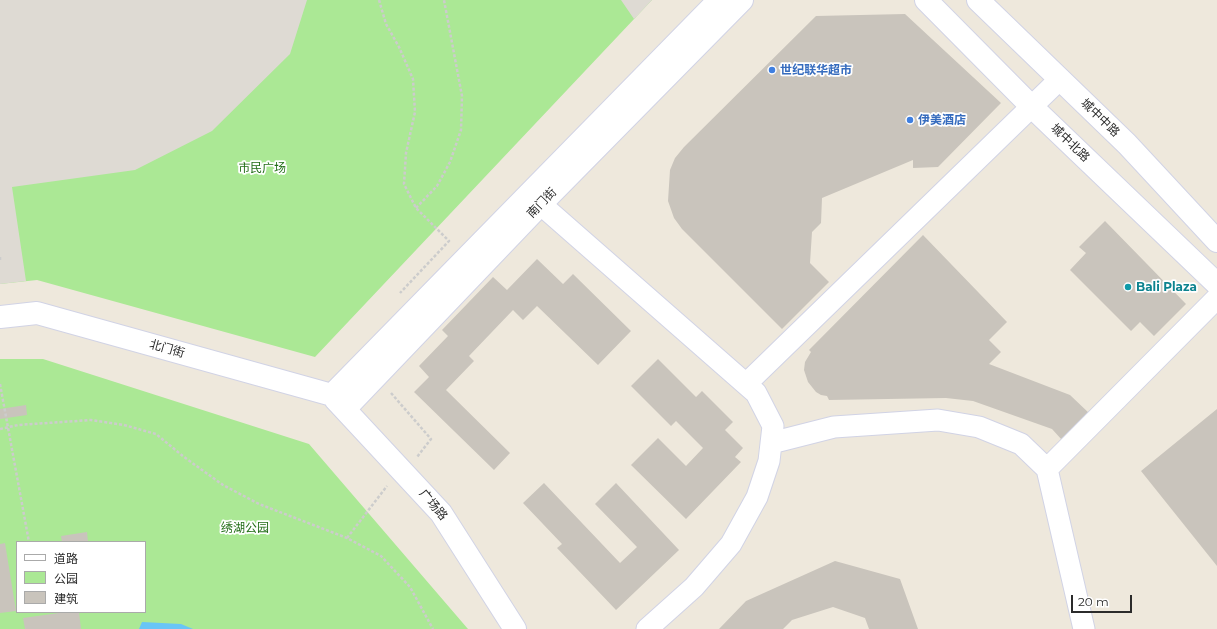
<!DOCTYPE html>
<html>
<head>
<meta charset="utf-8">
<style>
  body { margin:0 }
  #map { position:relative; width:1217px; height:629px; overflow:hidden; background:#eee8dc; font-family:Montserrat,"Noto Sans SC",sans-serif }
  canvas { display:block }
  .legend { position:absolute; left:16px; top:541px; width:130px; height:72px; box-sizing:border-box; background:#fff; border:1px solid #aaa; margin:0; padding:5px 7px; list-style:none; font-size:12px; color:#2b2b2b }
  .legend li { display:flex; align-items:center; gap:8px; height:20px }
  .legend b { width:20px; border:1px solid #aaa }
  .scale { position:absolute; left:1071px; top:595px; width:61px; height:18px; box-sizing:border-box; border:2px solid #2b2b2b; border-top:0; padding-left:5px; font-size:12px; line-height:14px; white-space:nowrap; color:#2b2b2b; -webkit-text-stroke:3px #fff; paint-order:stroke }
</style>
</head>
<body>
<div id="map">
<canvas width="1217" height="629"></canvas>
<ul class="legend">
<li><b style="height:5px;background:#fff"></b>道路</li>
<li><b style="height:11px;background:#abe895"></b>公园</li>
<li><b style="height:11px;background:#c9c4bc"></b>建筑</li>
</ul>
<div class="scale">20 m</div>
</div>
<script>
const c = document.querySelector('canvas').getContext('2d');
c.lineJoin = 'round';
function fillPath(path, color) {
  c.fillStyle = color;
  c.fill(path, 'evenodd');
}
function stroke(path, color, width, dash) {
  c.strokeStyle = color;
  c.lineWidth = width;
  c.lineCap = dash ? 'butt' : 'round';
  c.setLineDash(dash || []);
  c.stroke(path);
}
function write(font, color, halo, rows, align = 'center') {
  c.font = font + ' Montserrat,"Noto Sans SC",sans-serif';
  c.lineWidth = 3.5;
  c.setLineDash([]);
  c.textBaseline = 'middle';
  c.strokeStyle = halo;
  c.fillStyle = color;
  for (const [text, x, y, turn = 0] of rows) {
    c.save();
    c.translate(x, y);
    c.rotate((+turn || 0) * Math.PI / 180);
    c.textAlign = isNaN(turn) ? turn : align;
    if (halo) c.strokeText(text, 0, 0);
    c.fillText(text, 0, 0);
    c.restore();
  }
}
fillPath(new Path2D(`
  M0 0H652L315 357 37 280 0 284Z
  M0 359H43L309 444 468 629H0ZM17 542H145V612H17Z`), '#abe895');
fillPath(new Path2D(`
  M0 0H307L290 54 212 131 135 170 12 187 26 281 0 284Z
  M621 0H652L634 19Z`), '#dedad3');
fillPath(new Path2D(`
  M142 622 181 624 193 629H139Z`), '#69c5f6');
fillPath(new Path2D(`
  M905 14 1001 103 938 167 913 168V160L822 198 821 223 812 232 810 263 829 282 782 329 682 229 674 218 668 201 670 170 675 158 684 147 816 16Z
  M1105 221 1186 304 1154 336 1140 322 1131 331 1070 270 1086 253 1079 247Z
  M923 235 1007 322 989 340 1001 352 989 364 1070 395 1090 414 1062 440 1052 429 973 401 946 398 829 400 827 396 821 395 816 392 808 382 804 370 805 362 811 352 809 350Z
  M537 259 563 284 573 274 631 331 598 365 537 306 523 320 513 310 469 356 474 361 446 390 510 453 494 470 414 392 429 377 419 366 448 336 442 330 493 277 507 290Z
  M658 359 696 397 702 391 733 422 725 430 743 448 735 457 741 462 686 519 631 465 658 438 686 466 703 448 676 421 671 426 631 386Z
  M26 405 27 415 0 419V409Z
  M1217 409V566L1141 471Z
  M544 483 620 563 637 547 595 504 616 483 679 550 616 610 557 548 562 544 523 503Z
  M87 532 88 542H62L61 536Z
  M5 543 16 611 0 613V544Z
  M835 561 900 579 918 629H869L865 618 833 607 792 620 783 629H719L746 601Z
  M66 612H79L81 629H25L23 618Z`), '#c9c4bc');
const street = new Path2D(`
  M529 194 756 393 773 426 769 461 757 497 731 544 694 587 647 629
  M746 384 1060 79
  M771 443 834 427 938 420 979 427 1021 444 1047 469 1084 629
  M1047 469 1217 298`);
const secondary = new Path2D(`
  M926 0 1031 106 1217 284
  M978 0 1127 144 1217 241
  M0 317 37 313 332 395
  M332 395 719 0
  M335 399 441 513 515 629
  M345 409 541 204 742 0`);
stroke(street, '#d1d3e5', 23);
stroke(secondary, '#d1d3e5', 24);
stroke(new Path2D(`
  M379 0 386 24 399 47 413 79 415 112 406 153 404 184 416 208 449 241 400 293
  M416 208 437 186 450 162 461 130 462 96 444 0
  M0 257V260
  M0 384 29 542
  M391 393 431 439 417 457
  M0 429 18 425 91 420 124 425 156 434 184 457 223 485 259 504 347 538 381 556 410 587 433 629
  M347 538 387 486`), '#ccc', 2.5, [3, 2]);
stroke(street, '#fff', 21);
stroke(secondary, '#fff', 22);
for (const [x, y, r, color] of [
  [772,70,4,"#3f7fe0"],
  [910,120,4,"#3f7fe0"],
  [1128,287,4,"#0f9aa8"]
]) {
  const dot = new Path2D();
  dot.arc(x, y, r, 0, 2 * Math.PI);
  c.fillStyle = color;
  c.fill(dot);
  stroke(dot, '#fff', 1.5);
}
write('bold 12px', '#366cbe', '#fff', [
  ["世纪联华超市",780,70],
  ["伊美酒店",918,120]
], 'left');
write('12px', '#2b2b2b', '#fff', [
  ["城中中路",1100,118,44],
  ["城中北路",1070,143,44],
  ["南门街",542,203,-46],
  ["北门街",167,349,16],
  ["广场路",433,505,50]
]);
write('12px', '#216d16', '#fff', [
  ["市民广场",262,168],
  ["绣湖公园",245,528]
]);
write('bold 12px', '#0d838f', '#fff', [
  ["Bali Plaza",1136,287]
], 'left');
</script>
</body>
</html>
